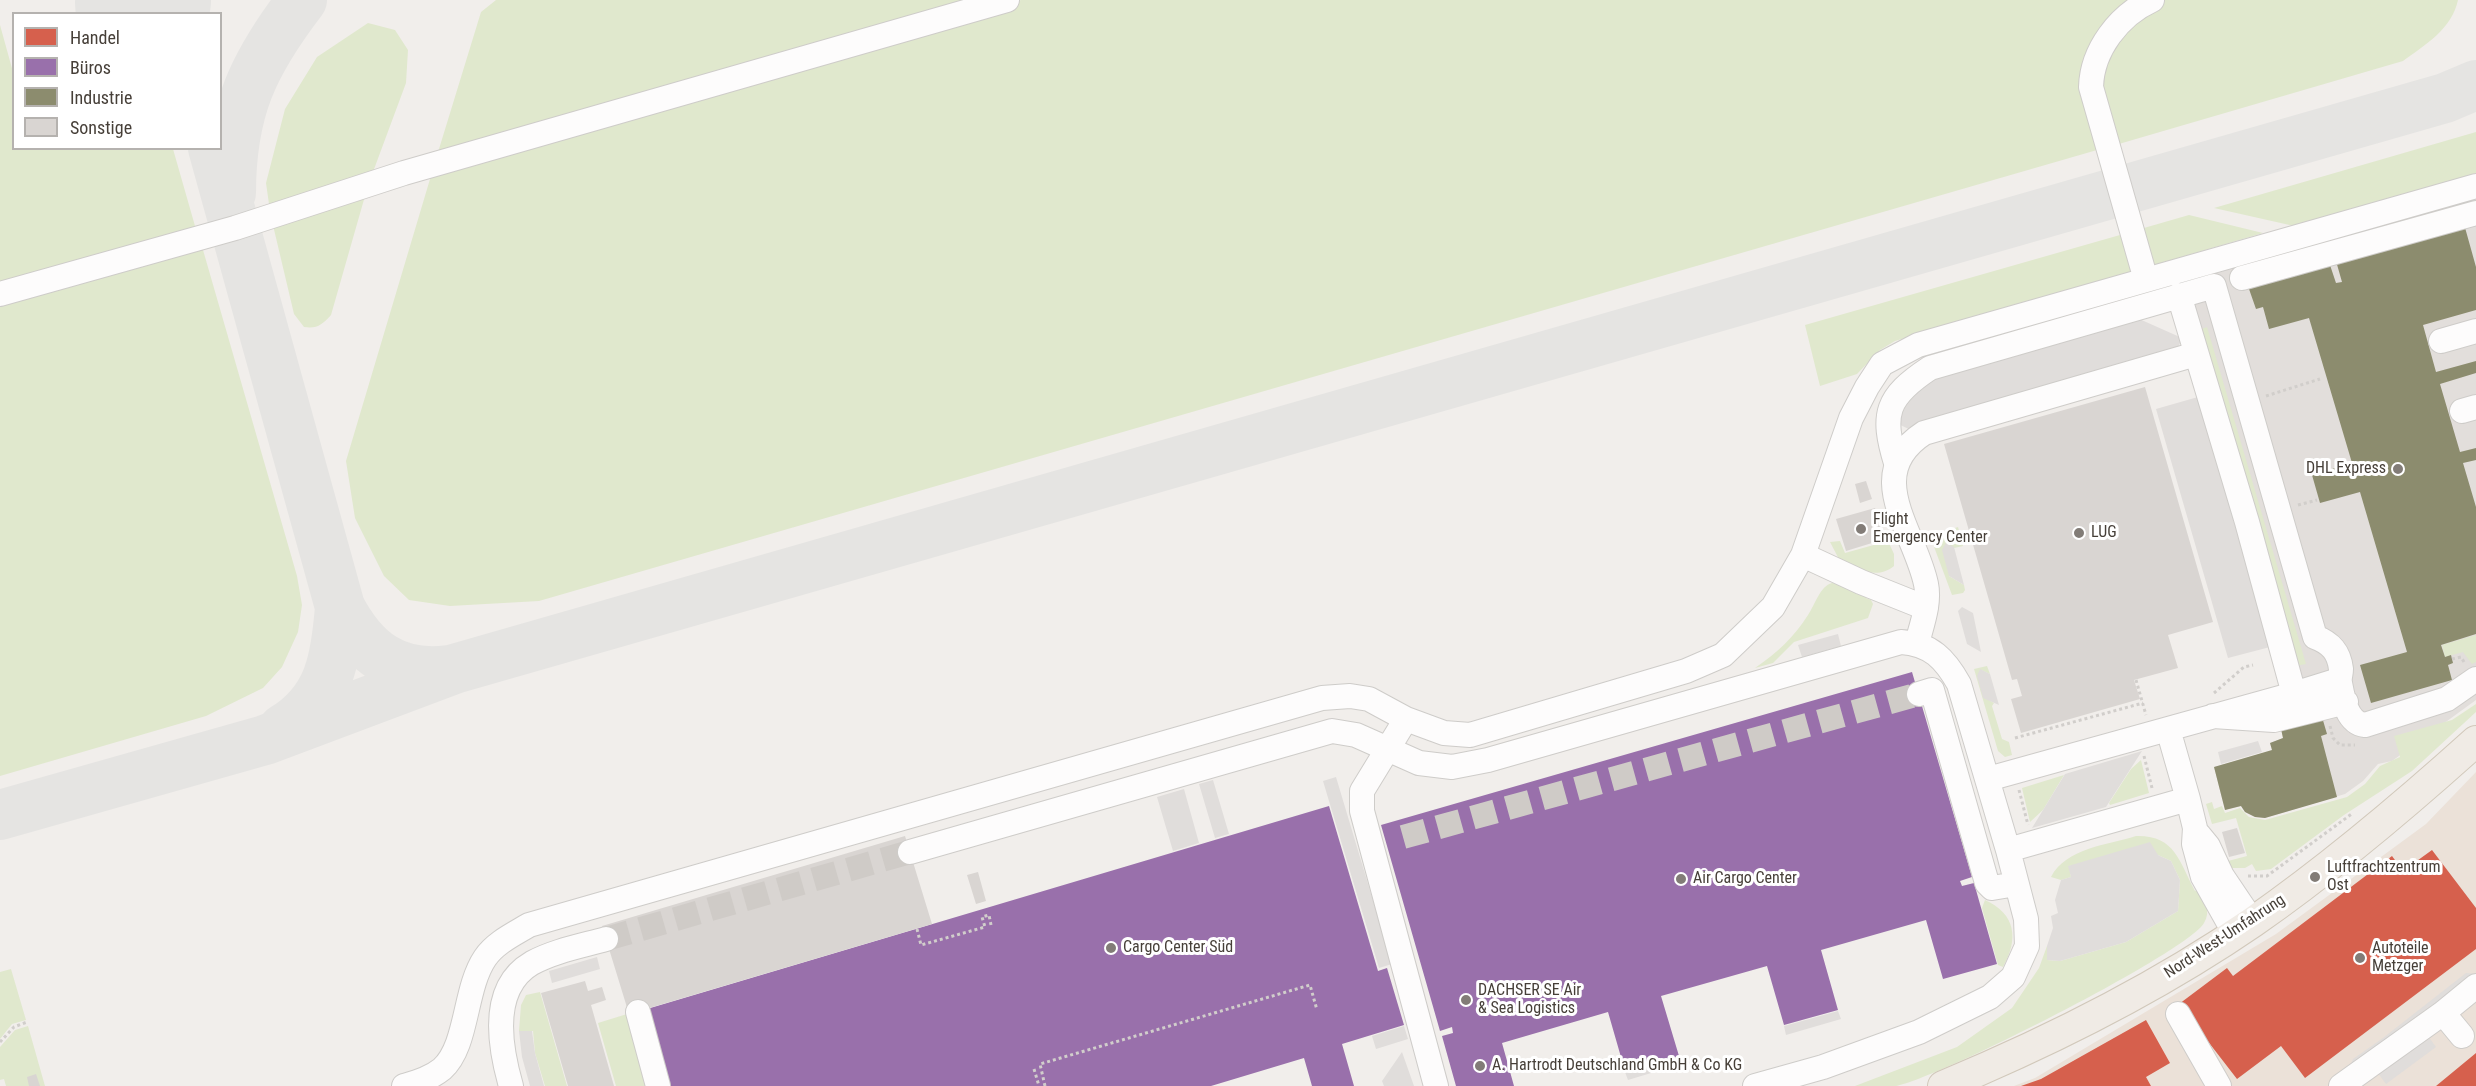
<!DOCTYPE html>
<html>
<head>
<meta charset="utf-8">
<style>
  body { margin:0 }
  #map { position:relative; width:2476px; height:1086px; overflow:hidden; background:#f1eeeb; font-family:"Roboto Condensed",sans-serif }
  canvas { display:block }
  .legend { position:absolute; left:12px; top:12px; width:210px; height:138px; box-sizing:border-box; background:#fff; border:2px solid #b5b2af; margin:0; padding:8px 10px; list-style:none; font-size:18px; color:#463f38 }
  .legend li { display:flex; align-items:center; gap:12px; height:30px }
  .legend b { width:30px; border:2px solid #b5b2af }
</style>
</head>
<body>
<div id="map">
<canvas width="2476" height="1086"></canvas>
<ul class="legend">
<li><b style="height:16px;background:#d6604d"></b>Handel</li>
<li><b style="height:16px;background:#9970ab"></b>Büros</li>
<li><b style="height:16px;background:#8c8c6e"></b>Industrie</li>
<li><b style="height:16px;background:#d9d5d2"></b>Sonstige</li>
</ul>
</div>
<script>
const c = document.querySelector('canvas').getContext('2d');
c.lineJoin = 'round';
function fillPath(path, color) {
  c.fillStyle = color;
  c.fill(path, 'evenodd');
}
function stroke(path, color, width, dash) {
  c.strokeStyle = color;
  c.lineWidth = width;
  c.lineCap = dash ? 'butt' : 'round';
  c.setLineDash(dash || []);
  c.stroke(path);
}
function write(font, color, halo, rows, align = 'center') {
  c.font = font + ' "Roboto Condensed",sans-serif';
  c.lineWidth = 6;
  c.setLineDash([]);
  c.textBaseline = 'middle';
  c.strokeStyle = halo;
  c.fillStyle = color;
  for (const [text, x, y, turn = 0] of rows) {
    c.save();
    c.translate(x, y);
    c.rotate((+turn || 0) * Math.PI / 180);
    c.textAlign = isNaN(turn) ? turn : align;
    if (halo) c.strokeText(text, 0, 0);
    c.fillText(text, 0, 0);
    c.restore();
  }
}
fillPath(new Path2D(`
  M2476 772V1086H2014L2035 1078 2276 934 2426 824Z`), '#ebe1d8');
fillPath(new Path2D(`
  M2476 198V700L2392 761 2378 764 2363 781 2345 794 2265 818 2255 817 2245 812 2241 806 2225 810 2214 767 2272 751 2270 743 2283 738 2281 729 2309 721 2185 282Z`), '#e2dedb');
fillPath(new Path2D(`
  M496 0H997L435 162 481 12Z
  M1021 0H2142L2099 43 2104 148 539 601 450 606 409 600 384 576 355 518 346 461 433 169Z
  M2165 0H2458C2452 29 2425 45 2403 61L2112 146 2096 72 2104 51 2148 6Z
  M368 23 395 30 408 50 406 83 370 180 270 211 266 183 285 109 317 57Z
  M0 25 13 72 14 148 173 149 197 233 0 289Z
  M2476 132V173L2294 226 2214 208Z
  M367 189 331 315C322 325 317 329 304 327L294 314 272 221Z
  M2189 215 2263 233 2154 265 2137 230Z
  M2127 233 2135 267 2130 272 1895 341 1880 350 1857 374 1820 386 1805 325Z
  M201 243 297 576 302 605 298 632 282 667 263 688 206 716 0 776V299Z
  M2207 327 2306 664 2295 666 2199 330Z
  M1958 527 1963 546 1954 548 1949 576 1964 585 1965 590 1963 593 1952 595 1930 536Z
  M1840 541 1845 553 1888 541 1894 554V566C1877 580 1859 569 1841 563L1830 542Z
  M1832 583 1840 584 1868 594 1866 598 1871 600 1873 604 1868 618 1794 642 1773 663 1755 668C1777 653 1794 637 1808 615 1815 605 1820 586 1832 583Z
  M2476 635V662L2472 664 2463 652 2445 657 2442 645Z
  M1987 666 1990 674 1981 670 1984 697 1994 703 1992 706 2002 739 2009 742 2012 755 2005 757 1998 751 1974 669Z
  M2476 704V712L2412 771 2344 815 2271 869 2256 871 2252 864 2245 868H2231L2228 861 2247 856 2236 818 2212 824 2206 804 2212 802 2214 809 2222 806 2225 813 2240 808 2249 817 2265 820 2347 797 2365 784 2380 766 2400 757 2394 736 2452 720Z
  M2141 760 2149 793 2110 805 2109 803 2131 769Z
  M2064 775 2043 810 2030 822 2022 788Z
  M2136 836C2175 835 2179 861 2195 891L2202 888C2205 900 2211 912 2204 923 2188 952 1935 1080 1896 1086 1883 1086 1868 1086 1855 1086L1957 1047 2012 1008 2039 968 2047 946V960L2060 961 2126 942 2178 911 2180 880 2171 861 2158 855 2069 866 2071 877 2061 880 2051 877C2066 848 2107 845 2136 836Z
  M1985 900C2016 914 2019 939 2003 967L1998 965 1982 908Z
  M11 969 26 1020 12 1024 0 1039V972Z
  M540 992 567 1086H545L535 1053 533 1031H519L521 1005 526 995Z
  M627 1014 649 1086H616L598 1023Z
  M28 1026 45 1086H6L4 1079 0 1080V1047L15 1030Z`), '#e0e8cd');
fillPath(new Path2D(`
  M2137 318 2182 338 2178 348 1913 431 1894 422 1896 415 1924 382Z
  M2198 397 2270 647 2228 658 2156 409Z
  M1946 543 1954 547 1964 585 1949 576 1942 550Z
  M1962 607 1973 613 1981 652 1967 644 1958 611Z
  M1838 634 1841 646 1802 657 1798 645Z
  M1980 669 1990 674 1999 705 1983 698 1977 676Z
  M2258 741 2262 752 2221 764 2218 752Z
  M2142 751 2106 807 2032 828 2065 774Z
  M1336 777 1392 964 1379 968 1323 781Z
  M1213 780 1229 834 1215 838 1199 784Z
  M1184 789 1199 843 1173 851 1157 797Z
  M2150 842 2158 855 2171 861 2180 880 2178 911 2126 942 2060 961 2047 960V946L2053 928 2051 916 2058 913 2055 900 2061 880 2071 877 2068 866Z
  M597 957 600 969 552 983 549 971Z
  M2466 973 2476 974 2349 1070 2353 1059 2383 1038Z
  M1838 1011 1841 1019 1786 1035 1784 1026Z
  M1404 1026 1408 1039 1376 1049 1372 1036Z
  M519 1031H532L535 1053 544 1086H530L522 1057Z
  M2428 1036 2436 1047 2386 1084 2378 1073Z
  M1402 1052 1414 1086H1384L1382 1081Z
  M1679 1056 1681 1064 1628 1080 1625 1072Z`), '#e0dddb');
fillPath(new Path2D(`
  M2432 850 2476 908V949L2305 1078 2281 1046 2237 1079 2179 1004 2227 968 2233 976 2392 856 2403 871Z
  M2146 1020 2170 1063 2146 1077 2151 1086H2021L2041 1079Z
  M2476 1053V1086H2436Z`), '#d6604d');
fillPath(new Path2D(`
  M1912 672 1972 877 1960 881 1962 886 1974 883 1997 964 1943 979 1926 920 1821 950 1838 1010 1784 1025 1767 966 1661 996 1679 1056 1625 1071 1608 1012 1502 1043 1514 1086H1456L1442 1036 1453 1033 1452 1027 1440 1031 1381 825Z
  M1329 806 1378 971 1387 968 1404 1025 1342 1044 1354 1086H1312L1304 1058 1211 1086H670L647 1009Z`), '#9970ab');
fillPath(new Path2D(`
  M2464 224 2476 267V310L2423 325 2436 372 2476 361V373L2440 384 2460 452 2476 448V460L2463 463 2476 507V634L2441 645 2445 657 2451 655 2453 663 2448 665 2452 680 2371 703 2360 665 2407 652 2360 492 2320 503 2312 475 2352 463 2309 318 2269 329 2263 307 2256 309 2249 289 2330 265 2336 283 2342 282 2336 261Z
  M2322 717 2327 734 2321 736 2337 797 2265 818 2255 817 2245 812 2241 806 2225 810 2214 767 2272 750 2270 743 2283 738 2281 729Z`), '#8c8c6e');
stroke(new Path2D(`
  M172 0 176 14
  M213 148 340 607C364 653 396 677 449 670
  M231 193C231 110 253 64 302 0
  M283 729C330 701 336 658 340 607
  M0 815 265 740 454 669 2445 98 2476 85`), '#e5e4e2', 50);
stroke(new Path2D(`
  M137 3 149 0`), '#e5e4e2', 124);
fillPath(new Path2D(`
  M2145 387 2213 622 2168 635 2178 668 2134 680 2140 699 2021 733 2011 699 2022 696 2017 679 2012 680 1944 444Z
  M1866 481 1872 499 1860 503 1855 484Z
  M1875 508 1885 539 1846 551 1836 519Z
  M2237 828 2245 853 2229 857 2222 832Z
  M905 836 932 924 629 1014 602 926Z
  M978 872 986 901 976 904 967 875Z
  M585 981 588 991 602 987 606 1000 591 1005 614 1086H568L541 993Z
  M36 1074 40 1086H29L27 1077Z`), '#d9d5d2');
stroke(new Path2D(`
  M1403 837 1919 694
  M606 939 910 852`), '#cfcbc7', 24, [24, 12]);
const minor = new Path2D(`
  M2242 278 2476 213
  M2146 280 2091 87C2092 50 2119 15 2152 0
  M0 294 235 228 404 173 1007 0
  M2179 295 2247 522 2294 694 2339 680
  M2441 341 2476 331
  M2462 411 2476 407
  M1896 463C1881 414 1886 397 1930 368L2214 286 2315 637C2331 643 2339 652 2341 669 2341 674 2339 678 2340 683 2343 699 2347 723 2365 725L2447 699 2476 679
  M1803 555 1861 582 1926 608
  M1917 643C1922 624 1930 603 1926 584 1915 531 1861 474 1924 433L2196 354
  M1919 694 1932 690 1987 883 1992 888 2016 884
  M2213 716 2274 720 2346 702
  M1406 719 1362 791V811L1436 1086
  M2168 729 2294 694
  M1988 779 2168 729 2188 799 2195 828 2194 844 2203 877 2235 934
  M2199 835 2208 846 2222 876 2253 922
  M910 852 1332 731 1356 735 1419 763 1452 767 1488 760 1901 642C1931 644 1945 659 1959 684L2008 850 2188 799
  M638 1012 658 1086
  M2443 1013 2462 1036
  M2178 1014 2219 1086
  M404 1086C417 1082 431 1078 442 1069 468 1046 464 989 485 958 495 943 514 934 529 925L1322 698 1350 696 1369 699 1406 719 1444 733 1470 735 1686 671 1723 655 1773 607 1803 555 1851 418 1867 387 1882 364 1918 345 2476 186
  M511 1086C500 1048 489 988 532 963 554 951 581 946 606 939
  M1755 1086 1823 1067 1919 1032 1990 997 2013 977 2027 946 2026 919 2008 850
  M2341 1086 2443 1013 2476 986`);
const major = new Path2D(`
  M1943 1086C2051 1041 2157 988 2253 922 2332 867 2405 805 2476 741`);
stroke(minor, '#ceccc9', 26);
stroke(major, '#d1c8ba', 32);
stroke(new Path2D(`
  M2266 396 2320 379
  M2298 505 2317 500
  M2452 659 2461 657 2464 662
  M2136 680 2146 715
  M2214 693 2244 667 2253 665
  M2330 726 2333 738 2340 745H2355
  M2015 738 2143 703
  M2144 756 2152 788
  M2019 790 2028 825
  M2248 876H2267L2353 813
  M917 929 921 945 985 927 982 917 989 915 991 925
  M0 1042 14 1027 27 1022
  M1034 1069 1039 1086
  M1045 1086 1040 1064 1310 985 1317 1010`), '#d1cecb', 3, [3, 3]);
stroke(minor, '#fdfcfc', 24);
stroke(major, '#f0ebe5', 30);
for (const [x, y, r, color] of [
  [2398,469,6,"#827c77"],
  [1861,529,6,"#827c77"],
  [2079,533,6,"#827c77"],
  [2315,877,6,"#827c77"],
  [1681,879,6,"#827c77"],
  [1111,948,6,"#827c77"],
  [2360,958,6,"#827c77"],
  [1466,1000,6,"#827c77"],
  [1480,1066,6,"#827c77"]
]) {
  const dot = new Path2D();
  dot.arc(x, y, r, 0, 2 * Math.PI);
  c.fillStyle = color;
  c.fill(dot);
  stroke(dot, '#fff', 2);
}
write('16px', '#463f38', '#fff', [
  ["DHL Express",2386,469,"right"],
  ["Flight",1873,520],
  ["Emergency Center",1873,538],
  ["LUG",2091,533],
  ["Luftfrachtzentrum",2327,868],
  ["Ost",2327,886],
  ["Air Cargo Center",1693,879],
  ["Cargo Center Süd",1123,948],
  ["Autoteile",2372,949],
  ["Metzger",2372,967],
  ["DACHSER SE Air",1478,991],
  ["& Sea Logistics",1478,1009],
  ["A. Hartrodt Deutschland GmbH & Co KG",1492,1066]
], 'left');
write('16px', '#463f38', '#fff', [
  ["Nord-West-Umfahrung",2225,937,-33]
]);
</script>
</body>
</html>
